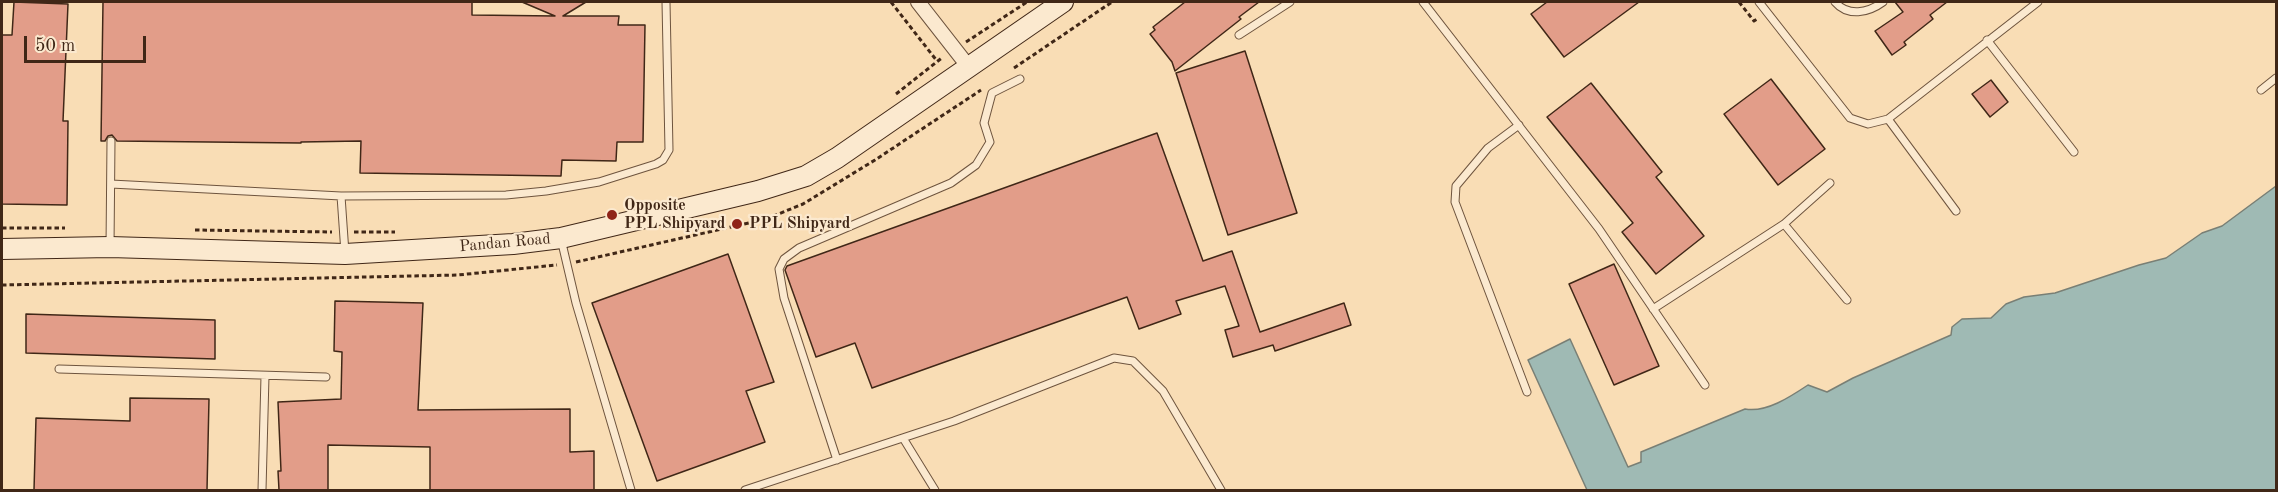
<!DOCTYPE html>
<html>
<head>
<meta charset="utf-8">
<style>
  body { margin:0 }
  #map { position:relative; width:2278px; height:492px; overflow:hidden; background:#f9ddb5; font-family:"Old Standard TT",serif }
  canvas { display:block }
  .frame { position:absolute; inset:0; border:3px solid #402717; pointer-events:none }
  .scale { position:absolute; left:24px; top:36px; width:122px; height:27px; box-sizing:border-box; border:3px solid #402717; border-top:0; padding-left:8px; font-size:18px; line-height:21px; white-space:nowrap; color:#402717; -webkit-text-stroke:4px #fbe9cf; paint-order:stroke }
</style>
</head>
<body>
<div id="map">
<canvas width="2278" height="492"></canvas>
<div class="frame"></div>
<div class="scale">50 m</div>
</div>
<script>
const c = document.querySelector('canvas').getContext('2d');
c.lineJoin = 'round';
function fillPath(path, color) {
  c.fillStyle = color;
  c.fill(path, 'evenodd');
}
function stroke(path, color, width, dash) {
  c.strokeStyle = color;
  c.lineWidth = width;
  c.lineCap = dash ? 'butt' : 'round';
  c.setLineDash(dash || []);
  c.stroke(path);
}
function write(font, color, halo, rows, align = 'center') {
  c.font = font + ' "Old Standard TT",serif';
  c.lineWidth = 4.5;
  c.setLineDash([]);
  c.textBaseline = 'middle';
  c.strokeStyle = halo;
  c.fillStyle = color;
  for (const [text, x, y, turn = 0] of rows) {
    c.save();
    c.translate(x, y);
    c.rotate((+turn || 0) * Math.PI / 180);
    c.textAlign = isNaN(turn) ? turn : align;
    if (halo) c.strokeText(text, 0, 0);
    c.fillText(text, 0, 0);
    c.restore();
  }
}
const water = new Path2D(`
  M2276 186V490H1587L1528 360 1570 339 1628 467 1641 462V452L1745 409C1766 413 1790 397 1808 385L1827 392 1853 378 1951 335 1952 327 1962 319 1991 318 2006 304 2024 297 2055 293 2139 265 2166 258 2202 233 2222 226Z`);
fillPath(water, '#9fbab4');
stroke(water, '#797f75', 1.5);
const building = new Path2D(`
  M14 2 68 4 63 121H68L67 205 2 204V35H12Z
  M103 2H472V15L555 16 522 2H586L563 16H619L618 25H645L643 142H617L616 161 562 160 561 176 360 173 361 141 301 142V143L117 141 112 135 108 136 105 141H101Z
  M1185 2H1259L1239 17 1241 19 1175 71 1172 62 1150 34 1155 30 1153 27Z
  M1547 2H1639L1564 57 1531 14Z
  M1895 2H1947L1930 15 1933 19 1904 42 1906 45 1892 55 1875 31 1903 12Z
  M1245 51 1297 213 1228 235 1176 73Z
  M1771 79 1825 149 1778 185 1724 114Z
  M1991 80 2008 102 1990 117 1972 94Z
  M1591 83 1662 172 1656 177 1704 236 1656 274 1622 232 1633 223 1547 117Z
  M1157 133 1203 261 1232 251 1260 332 1344 303 1351 325 1275 351 1273 345 1233 357 1225 330 1239 326 1225 286 1176 301 1181 314 1139 329 1127 297 872 388 855 343 816 357 785 270 787 266Z
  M728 254 774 382 746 391 765 442 657 481 592 303Z
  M1614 264 1659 366 1614 385 1569 284Z
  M335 301 423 303 418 410 570 409V452L594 451V490H430V447L328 445V490H279L278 471H281L278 402 341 399 342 352 334 351Z
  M26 314 215 320V359L26 353Z
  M130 398 209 399 207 490H34L36 418 130 421Z`);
fillPath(building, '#e29d89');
stroke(building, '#402717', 1.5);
const lane = new Path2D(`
  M1423 2 1599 229 1705 385
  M1759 2 1850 118 1868 124 1888 119 2038 2
  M1835 2C1848 17 1868 13 1883 2
  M1239 35 1290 2
  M1987 40 2074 152
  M2261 90 2276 78
  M1888 119 1956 211
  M1519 125 1488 148 1456 186 1455 202 1527 392
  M111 184 341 196 506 195 546 191 599 182 656 164 663 160 669 150 666 2
  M341 196 345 253
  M1784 224 1847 300
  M561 239 576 303 631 490
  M110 247 111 141
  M1653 309 1784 224 1830 183
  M59 369 326 377
  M903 438 935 490
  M837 460 784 298 779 269 784 259 799 248 951 183 976 165 990 142 984 123 992 93 1020 79
  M262 490 265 376
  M745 490 954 421 1114 358 1133 361 1163 391 1221 490`);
const street = new Path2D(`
  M918 2 968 66`);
const secondary = new Path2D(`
  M2 249 110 247 345 254 513 244 561 238 758 191 806 176 837 158 1063 2`);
stroke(lane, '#6e543e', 9);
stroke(street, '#6e543e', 16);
stroke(secondary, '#402717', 22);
stroke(new Path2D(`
  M891 2 937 61
  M1739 2 1754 21 1759 18
  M966 42 1027 2
  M1014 68 1112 2
  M896 94 943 57
  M2 228H65
  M195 230 332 232
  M354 232H395
  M576 262 766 219 803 204 875 160 981 90
  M2 285 458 275 557 265`), '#402717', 3, [4.5, 3]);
stroke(lane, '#fbe9cf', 7);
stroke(street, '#fbe9cf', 14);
stroke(secondary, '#fbe9cf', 20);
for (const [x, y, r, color] of [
  [612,215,6,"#8f2418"],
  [737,224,6,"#8f2418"]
]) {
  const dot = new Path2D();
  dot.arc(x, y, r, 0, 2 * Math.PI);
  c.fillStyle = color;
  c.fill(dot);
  stroke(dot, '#fbe9cf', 2);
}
write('bold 16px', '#402717', '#fbe9cf', [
  ["Opposite",624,206],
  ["PPL Shipyard",624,224],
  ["PPL Shipyard",749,224]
], 'left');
write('16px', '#402717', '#fbe9cf', [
  ["Pandan Road",505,243,-5]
]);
</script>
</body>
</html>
